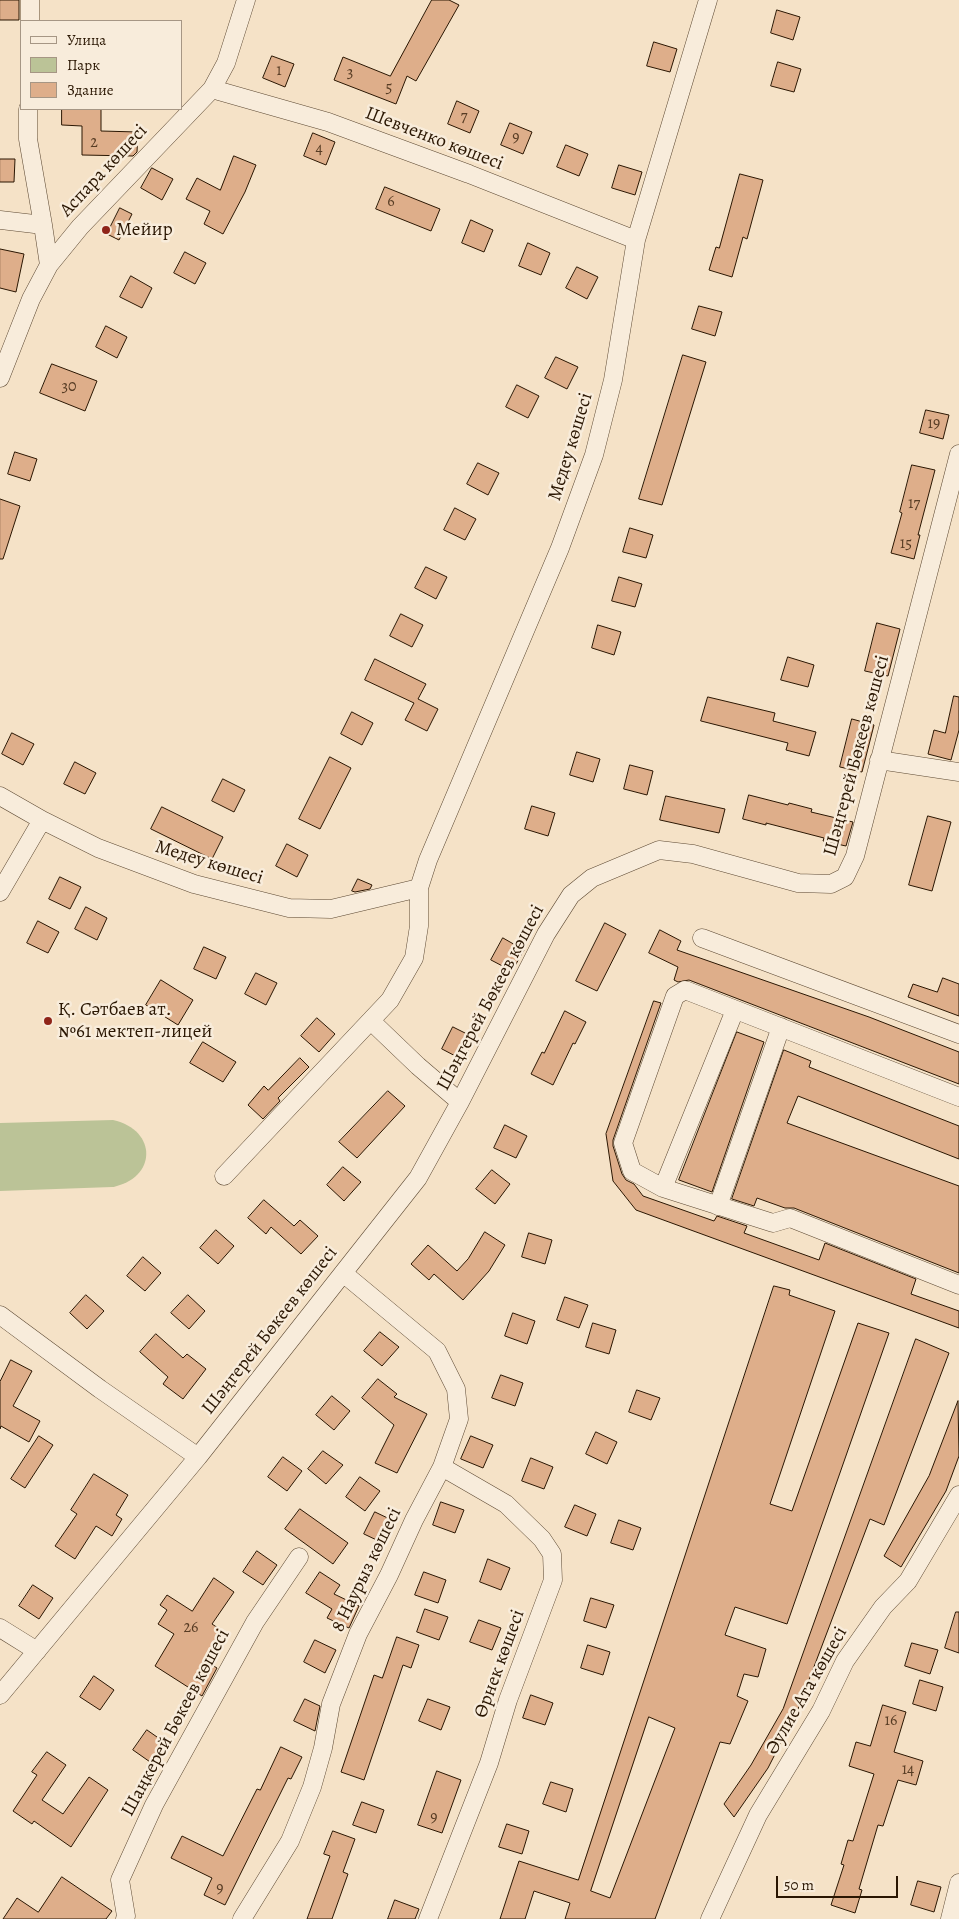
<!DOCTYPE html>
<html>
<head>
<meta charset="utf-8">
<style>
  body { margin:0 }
  #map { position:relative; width:959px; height:1919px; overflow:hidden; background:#f5e2c7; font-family:Alegreya,serif }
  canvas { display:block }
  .legend { position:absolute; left:20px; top:20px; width:162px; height:90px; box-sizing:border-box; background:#f8ecdb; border:1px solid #a69684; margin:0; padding:6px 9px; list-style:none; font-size:15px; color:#2a1602 }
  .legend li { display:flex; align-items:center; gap:10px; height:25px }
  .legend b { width:25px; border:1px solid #a69684 }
  .scale { position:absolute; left:776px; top:1876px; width:122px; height:22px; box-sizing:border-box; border:2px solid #2a1602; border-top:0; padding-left:6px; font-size:15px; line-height:18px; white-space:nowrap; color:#2a1602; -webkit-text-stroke:4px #f8ecdb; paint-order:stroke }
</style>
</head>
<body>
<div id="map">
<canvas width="959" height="1919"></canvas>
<ul class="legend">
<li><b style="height:6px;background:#f8ecdb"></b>Улица</li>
<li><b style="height:14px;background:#bbc397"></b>Парк</li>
<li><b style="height:14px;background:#deae8a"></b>Здание</li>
</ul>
<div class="scale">50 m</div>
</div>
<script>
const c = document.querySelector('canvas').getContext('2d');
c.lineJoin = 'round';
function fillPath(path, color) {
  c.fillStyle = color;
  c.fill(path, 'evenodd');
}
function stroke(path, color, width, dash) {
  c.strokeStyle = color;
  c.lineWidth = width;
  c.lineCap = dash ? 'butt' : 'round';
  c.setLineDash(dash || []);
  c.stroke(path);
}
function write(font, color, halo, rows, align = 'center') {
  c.font = font + ' Alegreya,serif';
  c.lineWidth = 5;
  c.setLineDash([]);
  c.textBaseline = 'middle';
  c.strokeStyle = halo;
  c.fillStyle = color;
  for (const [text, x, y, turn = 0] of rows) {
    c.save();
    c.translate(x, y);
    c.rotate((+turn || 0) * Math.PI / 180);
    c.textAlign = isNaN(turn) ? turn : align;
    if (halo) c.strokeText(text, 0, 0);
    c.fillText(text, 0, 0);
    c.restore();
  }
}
fillPath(new Path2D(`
  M113 1120C158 1130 157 1179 112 1187L0 1191V1123Z`), '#bbc397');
const building = new Path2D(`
  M0 0H19V20H0Z
  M432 0H449L459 5 416 81 407 76 396 104 334 80 343 57 390 76Z
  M777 10 800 17 793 40 771 33Z
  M654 42 677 49 670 72 647 66Z
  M272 56 294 64 285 87 263 78Z
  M778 62 801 69 794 92 771 86Z
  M457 101 479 111 470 133 448 124Z
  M62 109H101V131L138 132 137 152 133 156 82 155V126L62 125Z
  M510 123 532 132 523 154 501 145Z
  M313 133 335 142 326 165 304 156Z
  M566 145 588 154 579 176 557 167Z
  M234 156 256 165 245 192 223 234 204 224 210 211 186 199 197 178 220 190Z
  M0 159H15L14 182H0Z
  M619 165 642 172 635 195 612 188Z
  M152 168 173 179 162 200 141 188Z
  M740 174 763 180 747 239 743 237 732 277 709 270 716 247 719 248Z
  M385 187 440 209 431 231 376 209Z
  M120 208 132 214 119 240 107 234Z
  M471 220 493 230 484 252 462 243Z
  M528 243 550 253 541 275 519 266Z
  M0 249 24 254 16 292 0 288Z
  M185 252 206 263 195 284 174 273Z
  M577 267 598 277 587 299 566 288Z
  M131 276 152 288 142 308 120 297Z
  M699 306 722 312 715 336 692 329Z
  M106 326 127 337 117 358 96 347Z
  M683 355 706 362 662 505 639 499Z
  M556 357 578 367 567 389 545 378Z
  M52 364 97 381 85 411 40 393Z
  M517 385 539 396 528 418 506 407Z
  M926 410 949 415 943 439 920 433Z
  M15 452 37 459 30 481 8 474Z
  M478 463 499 473 488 495 467 484Z
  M912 465 935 470 918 535H920L914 559 891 553 902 513 900 512Z
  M0 499 20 506 3 559H0Z
  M455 508 476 519 465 540 444 530Z
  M630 528 653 535 646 558 623 552Z
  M426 567 447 577 436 599 415 588Z
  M619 577 642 584 635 607 612 601Z
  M401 614 423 625 412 647 390 636Z
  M877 623 900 629 888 676 865 671Z
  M598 625 621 632 614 655 592 648Z
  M788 657 814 665 808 687 781 680Z
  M375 659 426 684 418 699 438 709 427 731 405 720 414 703 365 680Z
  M954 696 959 697V730L951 760 928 754 934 730 945 733Z
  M708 697 775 713 773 721 816 732 809 756 786 750 788 743 701 721Z
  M352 712 373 723 362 745 341 734Z
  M852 719 874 725 862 772 840 767Z
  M12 733 34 744 23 765 2 754Z
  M577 752 600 759 593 782 570 775Z
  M330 757 351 768 320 829 299 819Z
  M75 762 96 773 85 794 64 784Z
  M630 765 653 771 647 795 624 789Z
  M223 779 245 790 234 812 212 801Z
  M749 795 788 805 789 803 812 809 811 812 853 822 846 846 823 841 824 838 766 823V825L743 819Z
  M666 796 725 809 719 833 660 820Z
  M532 806 555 813 548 836 525 829Z
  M162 807 223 837 212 859 151 829Z
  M928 816 951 822 932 891 909 885Z
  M287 844 308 855 297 877 276 866Z
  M60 877 81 887 70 909 49 899Z
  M358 879 372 885 370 889 355 892 352 891Z
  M86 907 107 918 97 940 75 929Z
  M38 921 59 932 48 953 27 943Z
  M605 923 626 934 597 991 576 981Z
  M660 930 681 941 677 950 869 1017 959 1052V1084L689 980 678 982 674 980 678 967 649 953Z
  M503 938 524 950 512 971 491 960Z
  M204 947 226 957 216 979 194 969Z
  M256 973 277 983 266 1005 245 994Z
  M943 978 959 984V1016L908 997 913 984 937 992Z
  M161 980 193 1000 178 1025 146 1005Z
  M654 1001 661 1003 613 1140V1146L622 1174 626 1180 634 1184 643 1196 714 1221 717 1216 747 1226 744 1233 819 1260 825 1243 916 1279 911 1294 959 1311V1328L636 1210 613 1181 606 1134Z
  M565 1011 586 1022 575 1044 573 1043 553 1085 531 1074 542 1052 544 1053Z
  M317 1018 335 1034 319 1052 301 1036Z
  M453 1027 475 1038 463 1060 442 1049Z
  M737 1032 764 1042 712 1192 679 1180Z
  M203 1042 236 1062 223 1082 190 1063Z
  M784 1050 811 1061 809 1067 959 1126V1159L798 1096 787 1123 959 1186V1273L794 1208H785L757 1198 754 1206 732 1199Z
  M300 1058 309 1067 278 1098 280 1101 263 1119 248 1105 264 1086 268 1090Z
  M388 1091 405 1106 357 1158 339 1142Z
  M505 1125 527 1136 516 1158 494 1148Z
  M343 1167 361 1182 344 1201 327 1185Z
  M492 1170 510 1184 495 1204 476 1189Z
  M264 1200 294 1226 300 1220 318 1236 301 1254 271 1227 266 1234 248 1218Z
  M216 1230 234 1246 218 1264 200 1248Z
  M485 1232 505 1245 489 1271 463 1300 434 1274 429 1280 411 1264 428 1245 457 1271 468 1259Z
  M529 1233 552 1240 545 1264 522 1257Z
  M143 1257 161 1273 145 1291 127 1276Z
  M774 1286 790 1290 789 1295 835 1311 770 1504 792 1511 858 1323 889 1333 787 1624 735 1607 725 1635 766 1649 758 1677 744 1674 737 1696 748 1701 730 1744 720 1742 655 1919H565L570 1903 534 1891 525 1919H500L519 1861 578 1880ZM649 1717 675 1728 610 1898 591 1891Z
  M86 1295 104 1311 87 1329 70 1313Z
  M188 1295 205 1311 189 1329 171 1313Z
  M565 1297 588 1305 579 1328 557 1320Z
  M513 1313 535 1321 527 1344 505 1336Z
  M593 1323 616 1330 609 1354 586 1347Z
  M380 1332 399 1347 382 1366 364 1351Z
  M156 1334 183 1358 187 1354 206 1369 183 1399 163 1384 168 1377 140 1352Z
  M916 1339 949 1353 884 1525 870 1519 798 1709 768 1768 734 1817 724 1804 751 1765 783 1709Z
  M11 1360 32 1371 13 1406 40 1421 29 1442 1 1426 0 1429V1382Z
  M501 1375 523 1383 515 1406 492 1398Z
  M378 1379 397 1394 394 1397 427 1414 397 1473 375 1463 394 1425 362 1398Z
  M637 1390 660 1398 651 1420 629 1412Z
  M332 1396 350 1411 334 1430 316 1415Z
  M958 1401 959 1456 946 1491 901 1567 884 1556 929 1476Z
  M596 1432 617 1442 607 1464 586 1454Z
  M39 1436 53 1445 25 1488 11 1479Z
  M471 1436 493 1445 483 1468 461 1459Z
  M323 1451 343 1465 326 1484 308 1469Z
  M283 1457 302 1471 287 1491 268 1477Z
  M531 1458 553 1467 544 1489 522 1481Z
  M94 1474 128 1495 116 1515 122 1519 112 1536 96 1526 75 1559 55 1546 77 1514 71 1510Z
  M360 1477 380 1491 365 1511 346 1497Z
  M441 1502 464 1510 455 1533 433 1525Z
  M575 1505 596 1514 587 1536 565 1527Z
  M300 1509 348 1543 333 1564 285 1529Z
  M375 1512 396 1522 385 1544 364 1534Z
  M619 1520 641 1528 633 1550 611 1543Z
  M257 1551 277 1565 263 1585 243 1572Z
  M488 1559 510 1568 501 1590 480 1582Z
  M320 1572 340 1585 334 1594 359 1606 349 1628 327 1618 332 1609 306 1593Z
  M424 1572 446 1580 438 1603 415 1595Z
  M214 1578 234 1592 212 1624 224 1632 205 1661 217 1668 202 1696 155 1666 174 1634 158 1624 167 1610 160 1605 167 1595 192 1611Z
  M33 1585 53 1598 39 1619 19 1606Z
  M591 1598 614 1605 606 1628 584 1621Z
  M425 1609 448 1617 439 1640 417 1632Z
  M956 1612H959V1653L945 1648Z
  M479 1620 501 1628 492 1650 470 1642Z
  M397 1637 419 1645 411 1668 403 1665 364 1780 341 1772 374 1675 382 1678Z
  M315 1640 336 1650 325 1673 304 1662Z
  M912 1643 938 1650 930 1674 905 1666Z
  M588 1645 610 1652 603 1675 581 1668Z
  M94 1676 114 1690 100 1710 80 1697Z
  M920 1680 943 1687 936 1711 913 1704Z
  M531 1695 553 1703 545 1725 523 1718Z
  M305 1699 320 1706 315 1731 294 1721Z
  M428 1699 450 1707 441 1730 419 1721Z
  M883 1705 906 1712 894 1752 923 1761 916 1785 898 1780 883 1826 878 1825 859 1889 862 1890 855 1913 831 1905 844 1865 841 1864 848 1840 853 1841 874 1774 849 1766 856 1742 870 1746Z
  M147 1730 167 1744 153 1764 133 1750Z
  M281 1747 302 1757 291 1779 288 1778 225 1905 204 1895 212 1878 171 1858 182 1836 223 1856 257 1789 260 1790Z
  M47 1752 66 1765 42 1800 63 1814 89 1777 108 1790 71 1847 34 1821 32 1824 13 1811 37 1775 32 1772Z
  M437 1771 461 1780 442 1833 418 1825Z
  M551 1782 573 1789 566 1812 543 1804Z
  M362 1802 384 1810 376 1833 353 1825Z
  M507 1824 529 1831 522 1854 499 1847Z
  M333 1831 355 1839 343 1872 348 1874 332 1919H307L330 1856 324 1854Z
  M62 1877 112 1911 106 1919H3L17 1898 38 1912Z
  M918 1881 941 1887 934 1912 911 1905Z
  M395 1900 419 1909 415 1919H388Z`);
fillPath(building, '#deae8a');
stroke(building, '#2a1602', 1);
const minor = new Path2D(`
  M30 21V0
  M212 89 328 122 469 174 636 240
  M28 109V139L43 225
  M0 220 43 225 49 265
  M0 378 31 299 49 265 80 227 212 89 226 63 246 0
  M879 760 959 772
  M0 796 42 820 98 848 194 884 289 908 331 909 419 888
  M0 892 42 820
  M702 938 959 1034
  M371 1021 418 1066 460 1102
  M959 1097 685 990 675 996 623 1143 632 1171 663 1188 773 1223 790 1218 959 1285
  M224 1176 390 1000 414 958 419 926V888L428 860 560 548 594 455 613 380 636 240 708 0
  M663 1188 735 1010
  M718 1206 781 1027
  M0 1315 100 1389 198 1457
  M0 1628 37 1651
  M0 1695 198 1457 418 1178 460 1102 546 934 571 895 592 878 659 850 693 854 798 883 831 884 845 877 855 856 959 454
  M125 1919 126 1916 120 1880 154 1805 255 1622 299 1557
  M242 1919 290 1841 312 1787 323 1748 331 1704 358 1634 389 1575 414 1520 442 1467 459 1419 456 1389 437 1351 343 1273
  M428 1919 489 1763 508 1700 553 1580 552 1554 542 1539 506 1504 442 1467
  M710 1919 758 1815 821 1711 845 1661 883 1607 908 1581 959 1495
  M950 1919 959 1883`);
stroke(minor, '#5d4933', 19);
stroke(minor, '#f8ecdb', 18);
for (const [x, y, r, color] of [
  [106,230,5,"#8f2418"],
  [48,1021,5,"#8f2418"]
]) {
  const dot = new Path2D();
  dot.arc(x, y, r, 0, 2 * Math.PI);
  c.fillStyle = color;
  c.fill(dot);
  stroke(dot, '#f8ecdb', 2);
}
write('16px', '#573c24', null, [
  ["1",279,71],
  ["3",350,73],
  ["5",389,88],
  ["7",464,117],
  ["9",516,138],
  ["2",94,143],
  ["4",319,149],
  ["6",391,202],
  ["30",69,387],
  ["19",934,424],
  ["17",914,504],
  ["15",906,544],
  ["26",191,1628],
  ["16",891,1721],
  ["14",908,1770],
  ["9",434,1818],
  ["9",220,1889]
]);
write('19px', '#2a1602', '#f8ecdb', [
  ["Шевченко көшесі",434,139,21],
  ["Аспара көшесі",104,171,-47],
  ["Медеу көшесі",571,447,-73],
  ["Шәңгерей Бөкеев көшесі",857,756,-75],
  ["Медеу көшесі",209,863,17],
  ["Шәңгерей Бөкеев көшесі",491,998,-62],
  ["Шәңгерей Бөкеев көшесі",270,1331,-52],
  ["8 Наурыз көшесі",367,1570,-64],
  ["Өрнек көшесі",500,1664,-70],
  ["Әулие Ата көшесі",807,1691,-60],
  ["Шаңкерей Бөкеев көшесі",176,1723,-62]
]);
write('19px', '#2a1602', '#f8ecdb', [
  ["Мейир",116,230],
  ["Қ. Сәтбаев ат.",58,1010],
  ["№61 мектеп-лицей",58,1032]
], 'left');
</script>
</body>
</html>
